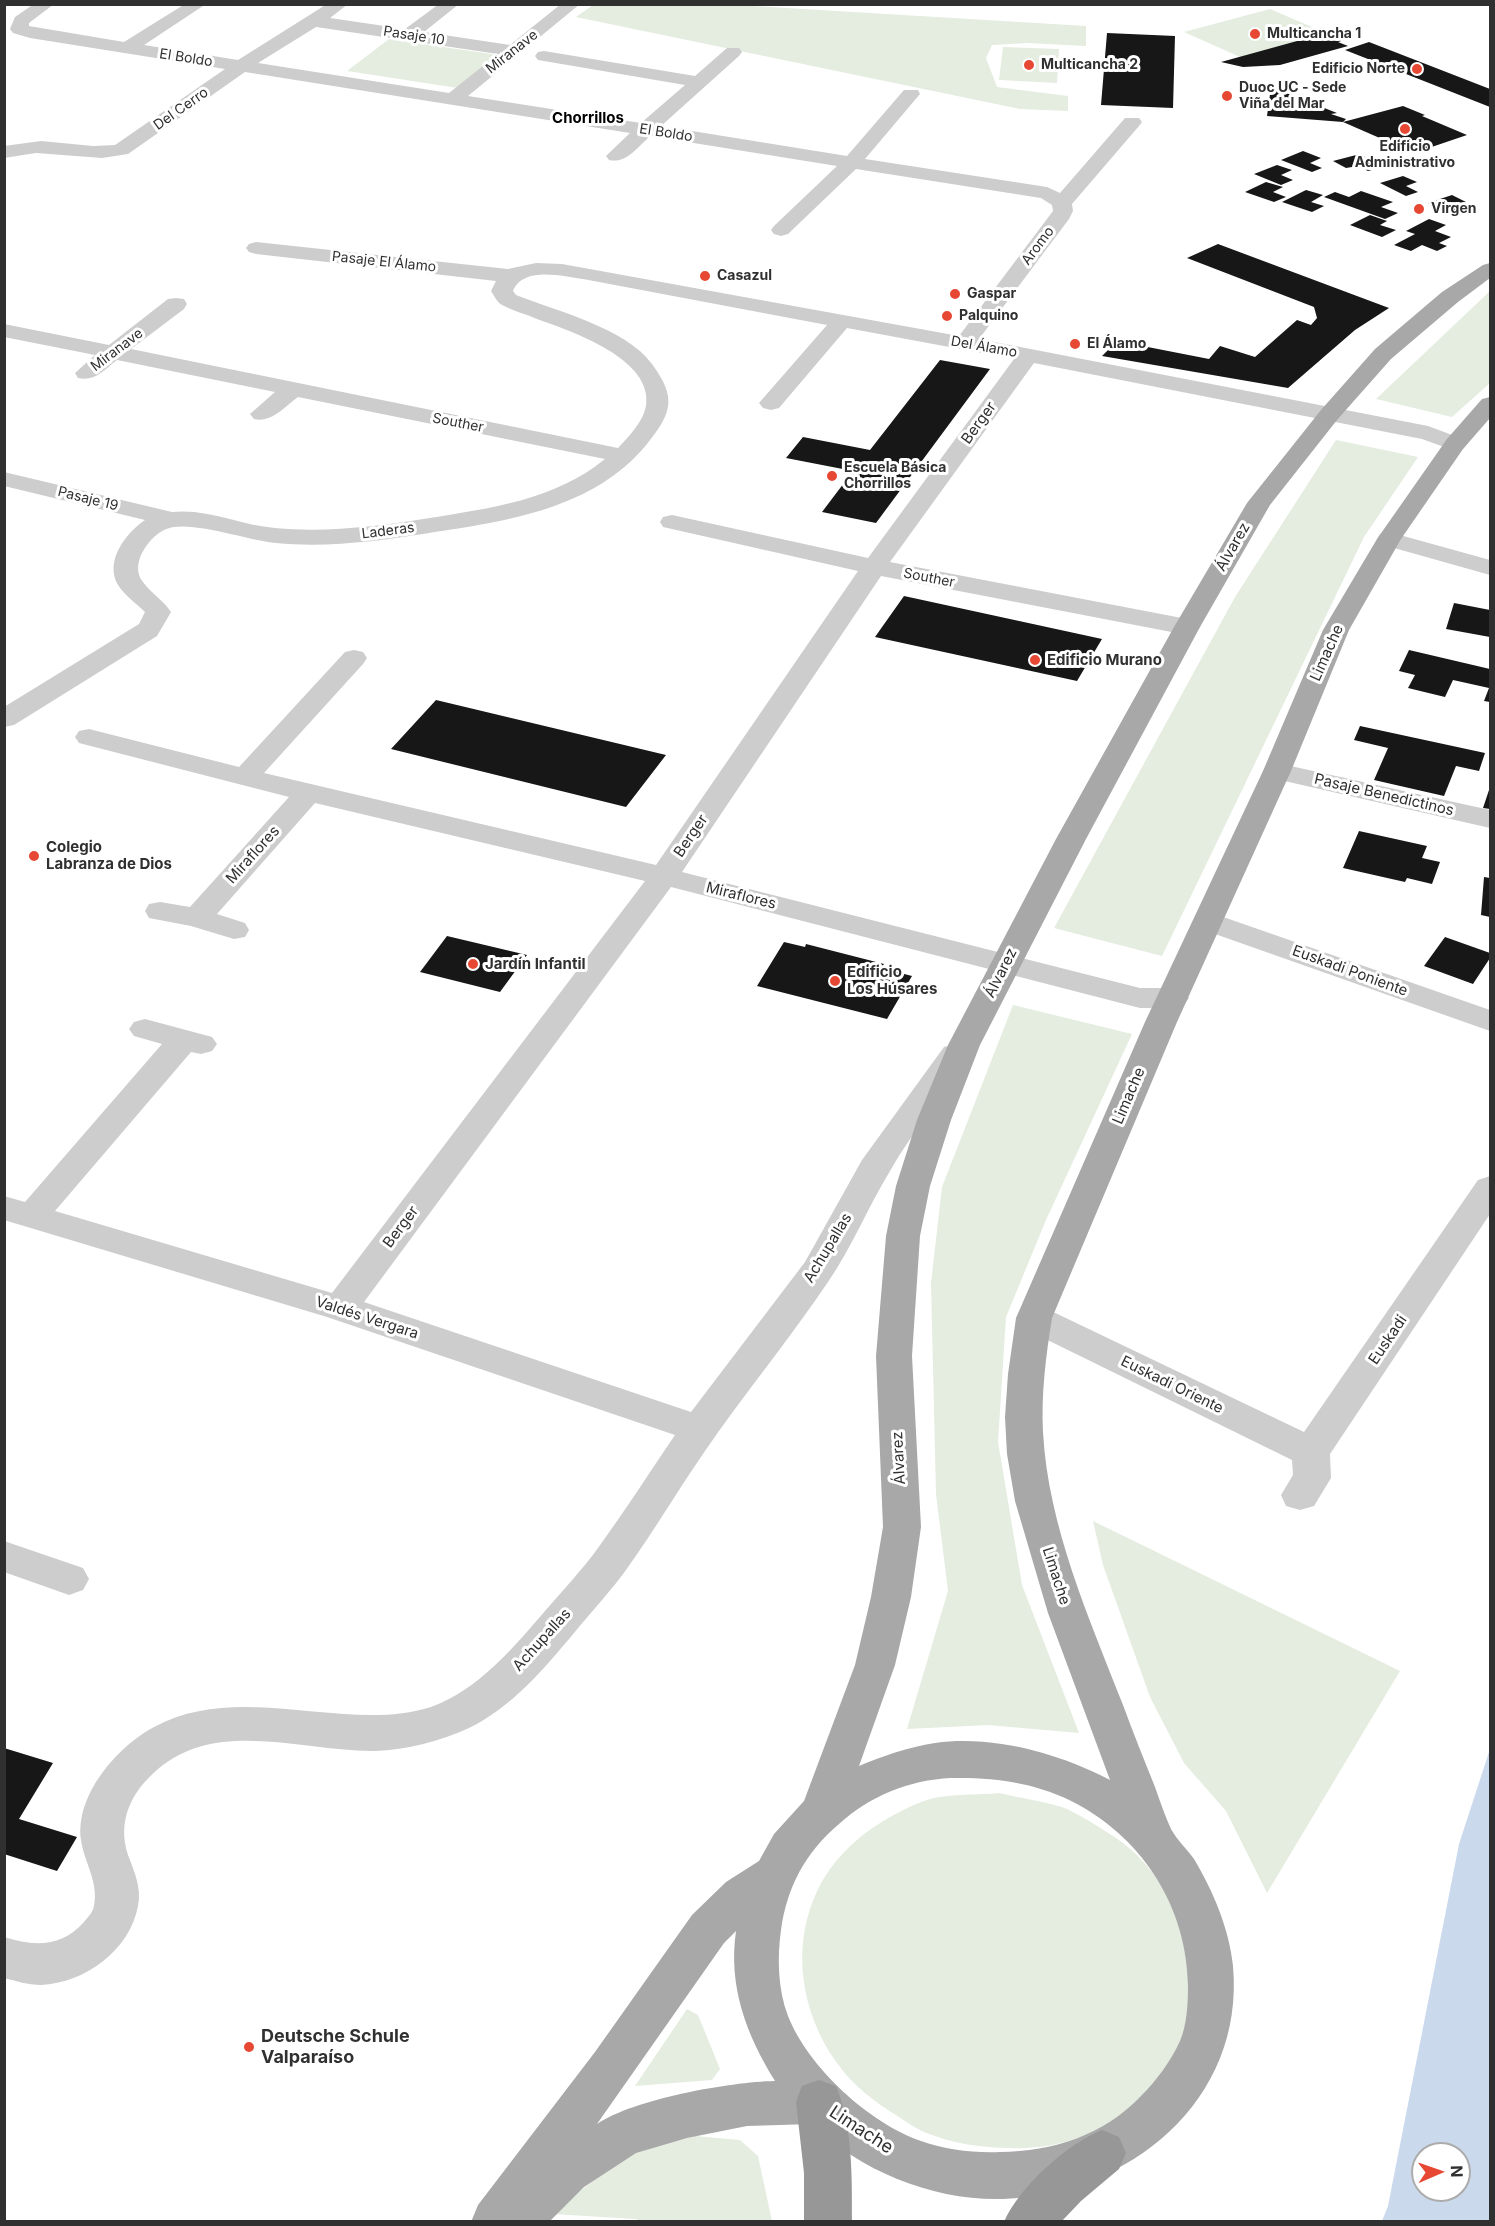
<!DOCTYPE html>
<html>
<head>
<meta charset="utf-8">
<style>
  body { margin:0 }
  #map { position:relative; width:1495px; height:2226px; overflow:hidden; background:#fff; font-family:Inter,sans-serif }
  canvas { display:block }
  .frame { position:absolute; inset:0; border:6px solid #303030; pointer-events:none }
  .north { position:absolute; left:1411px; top:2142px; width:60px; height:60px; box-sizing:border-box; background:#fff; border:2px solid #acacac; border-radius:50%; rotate:88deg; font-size:16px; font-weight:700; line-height:24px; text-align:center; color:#303030 }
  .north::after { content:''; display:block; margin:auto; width:21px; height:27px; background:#e64834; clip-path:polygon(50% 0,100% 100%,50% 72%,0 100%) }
</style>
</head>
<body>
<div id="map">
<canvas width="1495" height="2226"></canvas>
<div class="frame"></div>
<div class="north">N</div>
</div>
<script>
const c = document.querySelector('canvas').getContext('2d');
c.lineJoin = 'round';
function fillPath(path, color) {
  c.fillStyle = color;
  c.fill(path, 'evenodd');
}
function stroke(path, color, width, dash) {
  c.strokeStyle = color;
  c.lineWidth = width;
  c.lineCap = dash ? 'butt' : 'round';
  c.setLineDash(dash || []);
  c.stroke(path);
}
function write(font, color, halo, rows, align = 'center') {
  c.font = font + ' Inter,sans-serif';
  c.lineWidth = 6;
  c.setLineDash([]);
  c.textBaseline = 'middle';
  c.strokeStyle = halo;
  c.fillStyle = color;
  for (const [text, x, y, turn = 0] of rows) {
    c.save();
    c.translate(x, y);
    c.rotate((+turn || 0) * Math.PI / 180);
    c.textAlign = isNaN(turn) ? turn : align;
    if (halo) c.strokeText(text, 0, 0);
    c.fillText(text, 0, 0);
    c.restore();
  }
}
fillPath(new Path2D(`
  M593 5H737L1086 26V46L1028 43 992 45 986 58 997 87 1068 96V111L1020 109 576 17Z
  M1270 9 1326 33 1240 57 1184 32Z
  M389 39 498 55 458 88 347 71Z
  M1003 47 1059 49 1057 83 999 80Z
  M1490 291V383L1452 417 1376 399Z
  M1336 440 1418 457 1364 537 1162 956 1054 928 1235 597Z
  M1013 1005 1132 1034 1046 1220 1006 1317 998 1442 1022 1585 1079 1733 988 1725 907 1729 948 1591 936 1494 931 1283 942 1187Z
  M1093 1521 1400 1671 1267 1893 1226 1811 1184 1763 1150 1697 1103 1565Z
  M999 1793C1020 1798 1042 1801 1062 1807 1076 1812 1111 1834 1123 1843 1194 1898 1217 2014 1155 2084 1148 2092 1140 2103 1131 2110 1098 2136 1052 2150 1010 2148 981 2148 951 2143 924 2132 915 2128 907 2122 899 2117 876 2103 852 2085 837 2063 787 1993 789 1897 857 1840 875 1824 910 1804 934 1798 954 1794 978 1795 999 1793Z
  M687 2009 698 2015 720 2069 712 2080 635 2086Z
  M695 2136 740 2140 758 2156 772 2221 641 2222 636 2219 552 2214 626 2154Z`), '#e4eddf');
fillPath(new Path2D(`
  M1490 1749V2221H1382L1388 2206 1459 1844ZM1423 2154H1459V2190H1423Z`), '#cbd9ed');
fillPath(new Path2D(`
  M1107 33 1175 36 1173 108 1101 105Z
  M1326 33 1345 40 1338 42 1348 46 1280 65 1243 67 1221 62Z
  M1369 42 1490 89V107L1345 50Z
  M1271 87 1337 113 1331 114 1346 119 1343 122 1267 116Z
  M1403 106 1425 115 1422 116 1467 135 1414 153 1343 122Z
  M1303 151 1321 158 1310 163 1322 168 1312 172 1281 160Z
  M1360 154 1383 167 1368 171 1358 166 1346 168 1333 161Z
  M1277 165 1292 170 1281 175 1293 180 1281 185 1254 174Z
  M1403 176 1417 182 1406 186 1418 192 1406 196 1380 183Z
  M1266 182 1283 187 1273 192 1286 197 1274 202 1245 192Z
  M1306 190 1323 195 1311 202 1324 206 1312 212 1282 202Z
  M1361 191 1393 202 1381 207 1398 213 1385 219 1324 197 1335 192 1349 197Z
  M1452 195 1466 202 1454 206 1467 212 1455 216 1428 203Z
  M1370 215 1387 221 1380 225 1396 230 1382 237 1350 225Z
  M1429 219 1446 225 1435 231 1451 237 1439 243 1447 246 1437 251 1422 245 1411 251 1394 245 1415 234 1406 231Z
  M1218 244 1389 308 1355 330 1288 388 1102 356 1117 341 1209 359 1220 346 1255 357 1297 320 1311 325 1317 318 1314 307 1187 258Z
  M940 360 990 369 876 523 822 512 853 471 786 458 803 437 870 450Z
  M904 596 1102 639 1077 681 875 637Z
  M1454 603 1490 610V637L1446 629Z
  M1409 650 1490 669V702L1484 701 1489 688 1453 680 1445 697 1408 688 1415 675 1399 671Z
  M436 700 666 755 626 807 391 749Z
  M1360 726 1485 753 1479 771 1456 766 1444 796 1374 780 1388 748 1354 740Z
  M1490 787V809L1483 808Z
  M1359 831 1427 846 1422 858 1440 862 1432 884 1407 878 1405 882 1343 868Z
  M1484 877 1490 878V917L1481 915Z
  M447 936 527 955 500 992 420 972Z
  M1445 937 1490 953V958L1473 984 1424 966Z
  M784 942 805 947 806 944 884 964 881 968 912 976 887 1019 757 986Z
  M4 1748 53 1763 19 1819 77 1837 57 1871 4 1854Z`), '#171717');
fillPath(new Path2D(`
  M34 4H54L29 23V26L124 42 185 4H206L144 45 238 60 327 4H348L330 18 405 29 439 4H459L424 32 510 45 561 4H580L468 96 641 123 685 85 544 61 538 60 535 56 538 52 544 51 695 76 727 48H739L742 52 739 56 661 126 847 156 904 90H918L920 94 865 159 1047 187 1060 193 1125 118H1139L1142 122 1139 126 1072 204 1073 211 1069 219 979 339 1428 426 1463 439 1467 444 1463 449 1455 451 1422 439 1034 363 890 562 1187 619 1196 621 1200 627 1196 633 1187 635 881 576 682 872 1140 988H1173L1184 991 1189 998 1184 1005 1173 1008H1140L671 887 364 1302 691 1412 805 1262 862 1160 944 1047 955 1044 966 1047 971 1054C946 1094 913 1130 890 1171 868 1207 852 1247 828 1282 789 1340 744 1394 705 1451 678 1490 654 1531 626 1570 610 1592 591 1612 574 1633 543 1670 512 1707 469 1728 440 1741 407 1750 375 1751 303 1752 219 1718 158 1769 131 1792 117 1821 128 1855 134 1871 142 1888 138 1906 130 1950 85 1983 41 1985 28 1985 16 1981 4 1978V1937C35 1947 62 1947 84 1922 88 1917 93 1912 94 1906 99 1882 84 1862 81 1840 75 1795 117 1747 154 1727 213 1695 281 1710 344 1714 373 1716 403 1716 431 1707 478 1690 513 1648 545 1611 563 1590 582 1570 598 1548 625 1511 649 1473 675 1435L327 1317 4 1220V1196L25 1202 162 1044 134 1036 129 1029 134 1022 145 1019 212 1037 217 1044 212 1051 201 1054 191 1052 55 1211 332 1293 645 881 315 803 217 914 245 923 249 930 245 937 234 939 191 926 149 918 145 911 149 904 160 902 190 907 289 797 79 743 75 737 79 731 89 729 239 767 345 652 354 650 363 652 367 658 363 664 264 773 656 865 858 571 663 527 660 522 663 517 672 515 868 558 1014 359 847 328 779 408 771 410 763 408 759 403 827 325 583 279C562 276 523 266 513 291L516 295C556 311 626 328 652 364 677 398 672 413 647 444 594 509 507 521 429 533 378 541 327 548 276 543 248 541 187 518 164 530 148 538 129 565 143 582 151 593 163 600 171 612L157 636 14 725 4 727V707L139 624 145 612C136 603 125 596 118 585 104 561 126 533 145 520L4 486V472L172 512C206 508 241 525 275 528 327 533 379 526 430 518 491 508 555 500 605 459L298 397C284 407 272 423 254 419L250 414 275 392 117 360C105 369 95 382 78 378L75 373 95 355 4 337V324L109 345 168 299 176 298 184 299 187 304 184 309 131 349 618 448C629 436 643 422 646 406 654 359 571 331 537 319 526 314 513 311 502 305 498 303 494 296 491 291L496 281 256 254 249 252 246 248 249 244 256 242 508 269 536 263 562 264 959 336 1053 211 1052 205 1041 198 856 169 788 234 781 236 774 234 771 230 774 226 837 166 650 136C638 147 626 164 609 160L606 156 630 133 245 72 128 154 102 158 36 153 4 158V146L41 141 93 146 115 145 225 69 30 38 13 33 10 29 15 17ZM316 27 498 54 449 93 258 63Z
  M1389 532 1490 560V575L1380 544 1377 539 1380 534Z
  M1277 763 1490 810V828L1267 777 1263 771 1267 765Z
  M1209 912 1490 1010V1031L1198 928 1194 921 1198 914Z
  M1490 1176V1214L1330 1454 1331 1478 1314 1506 1300 1510 1286 1506 1281 1495 1293 1475 1292 1460 1021 1327 1016 1318 1021 1309 1034 1305 1047 1309 1304 1432 1478 1180Z
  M4 1541 83 1568 89 1579 83 1590 69 1595 4 1572Z`), '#cdcdcd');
fillPath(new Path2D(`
  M1490 263V278L1458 302 1391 359 1337 420 1270 505 1200 627 1086 839 980 1045 951 1120 930 1186 920 1236 912 1356 921 1527 911 1597 895 1665 859 1766C883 1756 908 1747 935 1743 993 1735 1058 1753 1110 1780L1048 1613 1015 1501 1007 1454 1005 1417 1008 1374 1016 1318 1145 1022 1263 771 1323 630 1377 539 1447 439 1482 399 1490 397V418L1463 449 1401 539 1349 630 1291 771 1177 1022 1052 1318C1046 1355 1041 1394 1043 1432 1048 1526 1089 1618 1123 1705 1133 1732 1144 1760 1155 1787 1160 1801 1165 1816 1171 1829 1177 1840 1187 1849 1194 1859 1213 1891 1229 1928 1233 1966 1245 2101 1129 2194 1003 2199 935 2201 861 2172 812 2124L747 2126 687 2138 636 2153 584 2187 549 2222H471L478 2205 595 2052 692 1915 726 1882 759 1861 774 1834 804 1801 855 1665 871 1597 883 1527 876 1356 886 1236 896 1186 917 1120 948 1045 1056 839 1174 627 1247 503 1321 410 1375 349 1442 292 1483 265ZM951 1778C994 1777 1039 1783 1077 1804 1145 1841 1187 1909 1188 1986 1188 2003 1187 2025 1180 2041 1171 2061 1156 2081 1141 2096 1103 2136 1053 2151 1000 2152 973 2153 946 2150 921 2141 869 2123 808 2067 788 2016 778 1990 777 1958 781 1930 787 1887 805 1853 839 1824 870 1796 909 1780 951 1778ZM736 1931C728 1986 746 2034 775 2081 729 2082 634 2099 597 2124L724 1943Z`), '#a8a8a8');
fillPath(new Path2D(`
  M819 2080 836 2086C853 2127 852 2178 852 2222H804V2173L796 2102 802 2086Z
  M1102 2130 1119 2137 1126 2153 1119 2169 1081 2201 1061 2222H1004C1019 2187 1067 2144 1102 2130Z`), '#979797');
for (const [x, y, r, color] of [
  [1255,34,6,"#e64834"],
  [1029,65,6,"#e64834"],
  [1417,69,6,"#e64834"],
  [1227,96,6,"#e64834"],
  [1405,129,6,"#e64834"],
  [1419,209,6,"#e64834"],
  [705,276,6,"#e64834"],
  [955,294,6,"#e64834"],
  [947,316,6,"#e64834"],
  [1075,344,6,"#e64834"],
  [832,476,6,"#e64834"],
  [1035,660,6,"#e64834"],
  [34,856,6,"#e64834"],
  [473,964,6,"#e64834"],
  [835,981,6,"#e64834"],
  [249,2047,6,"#e64834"]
]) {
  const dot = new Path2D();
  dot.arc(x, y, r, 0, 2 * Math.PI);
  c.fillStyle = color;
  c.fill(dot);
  stroke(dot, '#fff', 2);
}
write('bold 14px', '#303030', '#fff', [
  ["Multicancha 1",1267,34],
  ["Multicancha 2",1041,65],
  ["Edificio Norte",1405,69,"right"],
  ["Duoc UC - Sede",1239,88],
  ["Viña del Mar",1239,104],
  ["Edificio",1405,147,"center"],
  ["Administrativo",1405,163,"center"],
  ["Virgen",1431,209],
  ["Casazul",717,276],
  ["Gaspar",967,294],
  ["Palquino",959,316],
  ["El Álamo",1087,344],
  ["Escuela Básica",844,468],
  ["Chorrillos",844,484]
], 'left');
write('14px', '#303030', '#fff', [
  ["Pasaje 10",414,36,9],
  ["Miranave",512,52,-38],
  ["El Boldo",186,58,9],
  ["Del Cerro",181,109,-35],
  ["El Boldo",666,133,9],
  ["Aromo",1038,246,-53],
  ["Pasaje El Álamo",384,262,6],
  ["Del Álamo",984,347,10],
  ["Miranave",117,350,-37],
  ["Souther",458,423,11],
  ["Pasaje 19",88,499,14],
  ["Laderas",388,531,-7],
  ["Souther",929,578,11]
]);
write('bold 15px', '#000', '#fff', [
  ["Chorrillos",588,118]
]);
write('15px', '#303030', '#fff', [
  ["Berger",979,423,-54],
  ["Álvarez",1233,547,-60],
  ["Limache",1327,653,-66],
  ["Pasaje Benedictinos",1384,795,13],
  ["Berger",691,836,-56],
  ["Miraflores",253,855,-48],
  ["Miraflores",741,896,14],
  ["Euskadi Poniente",1350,971,20],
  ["Álvarez",1001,973,-63],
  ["Limache",1129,1096,-67],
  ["Berger",401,1227,-53],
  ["Achupallas",828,1248,-59],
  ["Valdés Vergara",367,1318,18],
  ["Euskadi",1388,1340,-56],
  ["Euskadi Oriente",1172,1385,26],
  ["Álvarez",899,1458,-93],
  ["Limache",1056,1576,72],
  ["Achupallas",542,1640,-48]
]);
write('bold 15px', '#303030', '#fff', [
  ["Edificio Murano",1047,660],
  ["Colegio",46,847],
  ["Labranza de Dios",46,864],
  ["Jardín Infantil",485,964],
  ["Edificio",847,972],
  ["Los Húsares",847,989]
], 'left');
write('bold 18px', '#303030', '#fff', [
  ["Deutsche Schule",261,2037],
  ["Valparaíso",261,2058]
], 'left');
write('18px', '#303030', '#fff', [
  ["Limache",861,2130,33]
]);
</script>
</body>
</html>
